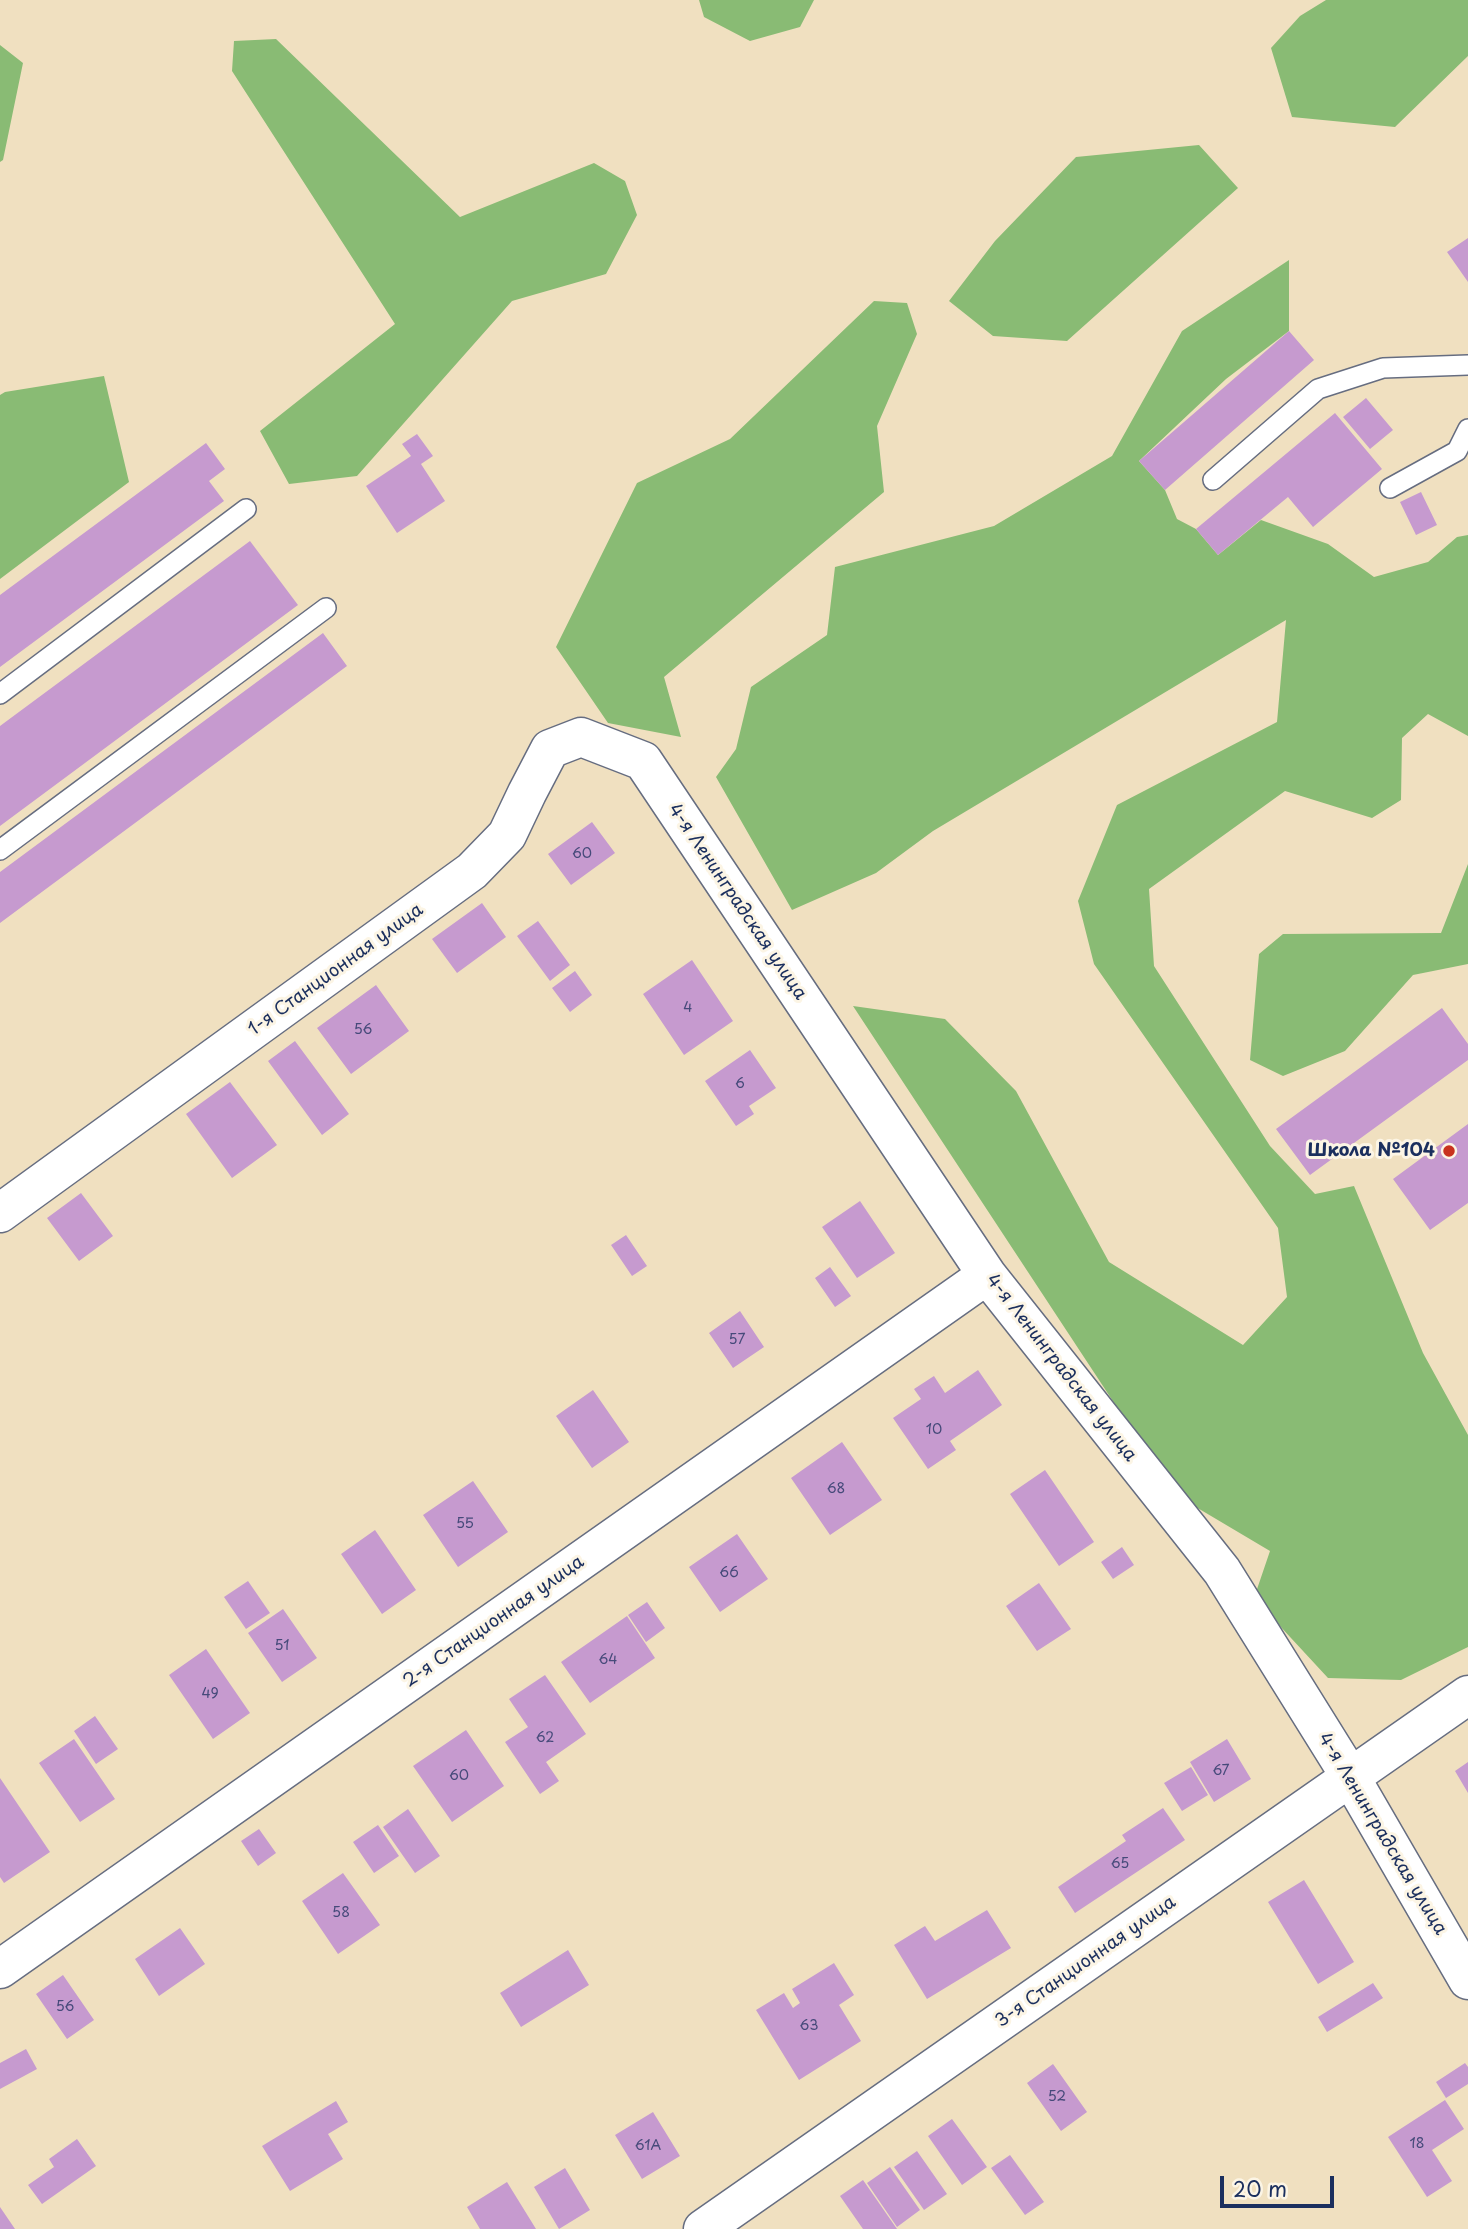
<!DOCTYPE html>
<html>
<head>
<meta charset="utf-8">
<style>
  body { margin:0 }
  #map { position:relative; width:1468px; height:2229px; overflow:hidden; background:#f0e0c0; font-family:"Playpen Sans",sans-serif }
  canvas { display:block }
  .scale { position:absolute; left:1220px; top:2176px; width:114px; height:32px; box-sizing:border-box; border:4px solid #1b2f5e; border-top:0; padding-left:9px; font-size:21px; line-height:24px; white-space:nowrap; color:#1b2f5e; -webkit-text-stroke:5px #fcf5e5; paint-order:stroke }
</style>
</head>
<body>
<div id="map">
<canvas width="1468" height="2229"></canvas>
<div class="scale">20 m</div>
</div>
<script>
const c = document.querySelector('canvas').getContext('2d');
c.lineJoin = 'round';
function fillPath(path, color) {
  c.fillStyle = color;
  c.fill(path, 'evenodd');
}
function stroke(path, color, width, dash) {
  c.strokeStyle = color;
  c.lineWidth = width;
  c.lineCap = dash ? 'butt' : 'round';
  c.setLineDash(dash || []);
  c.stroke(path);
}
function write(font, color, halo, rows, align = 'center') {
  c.font = font + ' "Playpen Sans",sans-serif';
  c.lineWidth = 6;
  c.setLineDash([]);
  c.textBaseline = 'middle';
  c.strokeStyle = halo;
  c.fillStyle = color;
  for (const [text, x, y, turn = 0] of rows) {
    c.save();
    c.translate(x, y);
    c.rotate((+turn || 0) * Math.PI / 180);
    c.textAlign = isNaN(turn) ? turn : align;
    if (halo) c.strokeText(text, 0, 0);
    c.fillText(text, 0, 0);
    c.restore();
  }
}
fillPath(new Path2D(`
  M699 0H814L800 27 750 41 704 17Z
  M1326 0H1468V56L1395 127 1292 117 1271 48 1300 16Z
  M276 39 460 217 594 163 625 181 637 215 606 274 512 301 357 476 289 484 260 431 395 324 232 71 234 41Z
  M0 45 23 63 3 160 0 162Z
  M1199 145 1238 188 1067 341 993 336 949 301 995 241 1076 157Z
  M1289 260V331L1226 379 1139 461 1165 490 1177 519 1196 529 1218 555 1261 520 1328 544 1374 577 1428 562 1457 537 1468 535V736L1428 714 1402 738 1401 800 1372 818 1285 791 1149 889 1154 966 1270 1146 1315 1194 1354 1186 1423 1353 1468 1435V1647L1401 1680 1328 1678 1254 1598 1270 1551 1174 1494 853 1006 945 1019 1016 1091 1109 1262 1243 1345 1287 1297 1278 1228 1094 964 1078 901 1117 805 1277 722 1286 620 933 831 876 873 792 910 716 777 736 749 751 687 827 635 835 567 994 526 1112 456 1182 331Z
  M874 301 907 303 917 334 877 426 884 492 664 677 681 737 608 723 556 647 637 483 730 439Z
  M104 376 129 482 0 579V395L5 392Z
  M1468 864V964L1413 975 1345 1051 1283 1076 1250 1060 1259 954 1283 934 1441 933Z`), '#89bb74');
fillPath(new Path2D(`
  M1468 238V282L1447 252Z
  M1289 331 1314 360 1165 490 1139 461Z
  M1366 398 1393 430 1370 449 1343 417Z
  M1335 413 1382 469 1313 527 1288 497 1218 555 1196 529Z
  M417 434 433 456 421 464 445 501 397 533 366 486 411 456 402 444Z
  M206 443 225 469 209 481 224 501 0 667V595Z
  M1421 492 1437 525 1416 535 1400 502Z
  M250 541 298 605 0 826V726Z
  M323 633 347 666 0 923V872Z
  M592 822 615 853 571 885 548 854Z
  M482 903 506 937 457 973 432 939Z
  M538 921 570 965 550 981 517 936Z
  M692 960 733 1021 684 1055 643 994Z
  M575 971 592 995 570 1012 552 988Z
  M376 985 409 1031 351 1074 317 1028Z
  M1442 1008 1468 1044V1060L1310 1175 1276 1129Z
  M295 1041 349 1114 322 1135 268 1061Z
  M750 1050 776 1088 749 1106 754 1114 736 1126 705 1081Z
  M230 1082 277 1145 232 1178 186 1114Z
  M1468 1124V1203L1430 1230 1393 1179Z
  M81 1193 113 1236 79 1261 47 1218Z
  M860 1201 895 1253 857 1278 822 1227Z
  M626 1235 647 1266 632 1276 611 1245Z
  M830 1267 851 1296 835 1307 815 1278Z
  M740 1311 764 1347 733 1368 709 1333Z
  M978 1370 1002 1405 950 1441 956 1450 928 1469 893 1418 921 1399 914 1389 934 1376 945 1393Z
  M593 1390 629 1442 592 1468 556 1416Z
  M842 1442 882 1500 830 1535 791 1478Z
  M1045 1470 1094 1542 1059 1566 1010 1494Z
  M473 1481 508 1532 458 1567 423 1515Z
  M375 1530 416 1590 382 1614 341 1554Z
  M737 1534 768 1579 720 1612 689 1567Z
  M1122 1547 1134 1565 1113 1579 1101 1562Z
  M248 1581 270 1613 246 1629 224 1597Z
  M1039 1583 1071 1629 1037 1651 1006 1606Z
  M647 1602 665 1628 646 1642 628 1615Z
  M283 1609 317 1658 282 1682 248 1633Z
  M627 1616 655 1658 590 1703 561 1662Z
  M206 1649 250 1713 213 1739 169 1675Z
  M545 1675 586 1734 546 1762 559 1781 540 1794 505 1742 528 1727 509 1699Z
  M95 1716 118 1749 96 1764 74 1731Z
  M466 1730 504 1786 452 1822 413 1766Z
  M74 1739 115 1799 80 1822 39 1763Z
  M1227 1739 1251 1779 1214 1802 1190 1762Z
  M1468 1762V1793L1455 1771Z
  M1191 1767 1208 1795 1182 1811 1164 1783Z
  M0 1778 50 1852 4 1883 0 1877Z
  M1163 1808 1185 1840 1075 1913 1058 1887 1126 1841 1122 1835Z
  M408 1809 440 1856 415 1873 383 1827Z
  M378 1825 399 1856 374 1873 353 1842Z
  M259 1829 276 1853 258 1866 241 1841Z
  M343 1873 380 1925 338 1954 302 1901Z
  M1304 1880 1354 1962 1318 1984 1268 1902Z
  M987 1910 1011 1948 927 1999 894 1945 925 1926 935 1941Z
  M180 1928 205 1964 159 1996 135 1959Z
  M568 1950 589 1985 521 2027 500 1993Z
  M834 1963 854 1995 839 2005 861 2041 799 2080 756 2010 784 1993 793 2008 800 2003 792 1989Z
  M63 1975 94 2020 67 2039 36 1994Z
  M1373 1983 1383 1998 1327 2032 1318 2017Z
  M26 2049 37 2069 0 2089V2063Z
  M1465 2063 1468 2067V2084L1446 2098 1436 2082Z
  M1053 2064 1087 2112 1061 2131 1027 2083Z
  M1445 2100 1464 2129 1432 2150 1452 2181 1427 2197 1388 2137Z
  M336 2101 348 2122 328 2134 343 2159 290 2191 262 2146Z
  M653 2112 680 2156 642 2179 615 2135Z
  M952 2119 987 2167 962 2185 928 2136Z
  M77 2139 96 2166 42 2204 28 2185 54 2167 49 2159Z
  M917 2151 947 2194 924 2210 894 2167Z
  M1010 2155 1044 2202 1025 2215 991 2168Z
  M890 2167 920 2210 897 2227 867 2183Z
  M565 2168 590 2210 559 2229 534 2187Z
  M863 2180 897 2229H863L840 2196Z
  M507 2182 536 2229H480L467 2207Z
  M0 2207 15 2229H0Z`), '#c69acf');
const lane = new Path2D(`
  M1213 480 1318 389 1383 368 1468 365
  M1390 488 1457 451 1468 429
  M0 694 246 509
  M0 850 326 608`);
const street = new Path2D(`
  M0 1213 472 871 507 835 527 793 550 749 581 737 643 761 987 1275 1222 1571 1351 1778 1468 1980
  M0 1969 987 1275
  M703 2229 1468 1695`);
stroke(lane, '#666d80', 22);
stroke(street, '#666d80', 41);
stroke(lane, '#fff', 19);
stroke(street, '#fff', 38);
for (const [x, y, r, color] of [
  [1449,1151,7,"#c8321e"]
]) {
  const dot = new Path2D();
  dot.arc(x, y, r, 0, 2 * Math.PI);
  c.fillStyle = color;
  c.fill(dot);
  stroke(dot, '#fcf5e5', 2.5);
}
write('14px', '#464a7a', null, [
  ["60",582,854],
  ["4",688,1008],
  ["56",363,1030],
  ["6",740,1084],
  ["57",737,1340],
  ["10",934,1430],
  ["68",836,1489],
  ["55",465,1524],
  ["66",729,1573],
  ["51",282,1646],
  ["64",608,1660],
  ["49",210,1694],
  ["62",545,1738],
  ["67",1221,1771],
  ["60",459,1776],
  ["65",1120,1864],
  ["58",341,1913],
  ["56",65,2007],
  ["63",809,2026],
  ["52",1057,2097],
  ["18",1417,2144],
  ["61А",648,2146]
]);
write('18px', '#1b2f5e', '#fcf5e5', [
  ["4-я Ленинградская улица",737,902,56],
  ["1-я Станционная улица",336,970,-36],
  ["4-я Ленинградская улица",1061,1368,52],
  ["2-я Станционная улица",494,1622,-35],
  ["4-я Ленинградская улица",1382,1834,59],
  ["3-я Станционная улица",1086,1962,-35]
]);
write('bold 18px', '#1b2f5e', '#fcf5e5', [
  ["Школа №104",1435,1151]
], 'right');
</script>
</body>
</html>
